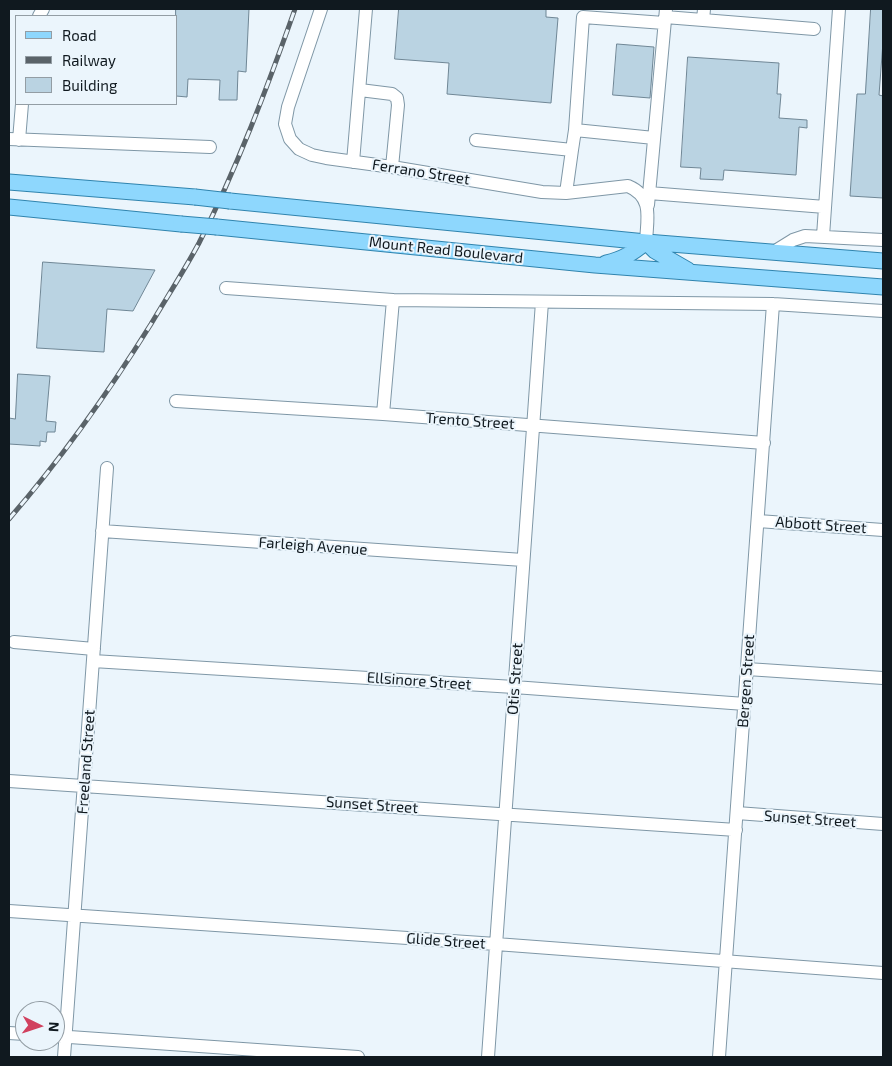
<!DOCTYPE html>
<html>
<head>
<meta charset="utf-8">
<style>
  body { margin:0 }
  #map { position:relative; width:892px; height:1066px; overflow:hidden; background:#ebf5fc; font-family:"Exo 2",sans-serif }
  canvas { display:block }
  .frame { position:absolute; inset:0; border:10px solid #10191f; pointer-events:none }
  .legend { position:absolute; left:15px; top:15px; width:162px; height:90px; box-sizing:border-box; background:#ebf5fc; border:1px solid #939da4; margin:0; padding:6px 9px; list-style:none; font-size:15px; color:#10191f }
  .legend li { display:flex; align-items:center; gap:10px; height:25px }
  .legend b { width:25px; border:1px solid #939da4 }
  .north { position:absolute; left:15px; top:1001px; width:50px; height:50px; box-sizing:border-box; background:#ebf5fc; border:1px solid #939da4; border-radius:50%; rotate:94deg; font-size:14px; font-weight:700; line-height:20px; text-align:center; color:#10191f }
  .north::after { content:''; display:block; margin:auto; width:18px; height:22px; background:#d1415f; clip-path:polygon(50% 0,100% 100%,50% 72%,0 100%) }
</style>
</head>
<body>
<div id="map">
<canvas width="892" height="1066"></canvas>
<div class="frame"></div>
<ul class="legend">
<li><b style="height:6px;background:#8ed7fd"></b>Road</li>
<li><b style="height:6px;background:#5a6369"></b>Railway</li>
<li><b style="height:14px;background:#bad3e2"></b>Building</li>
</ul>
<div class="north">N</div>
</div>
<script>
const c = document.querySelector('canvas').getContext('2d');
c.lineJoin = 'round';
function fillPath(path, color) {
  c.fillStyle = color;
  c.fill(path, 'evenodd');
}
function stroke(path, color, width, dash) {
  c.strokeStyle = color;
  c.lineWidth = width;
  c.lineCap = dash ? 'butt' : 'round';
  c.setLineDash(dash || []);
  c.stroke(path);
}
function write(font, color, halo, rows, align = 'center') {
  c.font = font + ' "Exo 2",sans-serif';
  c.lineWidth = 4;
  c.setLineDash([]);
  c.textBaseline = 'middle';
  c.strokeStyle = halo;
  c.fillStyle = color;
  for (const [text, x, y, turn = 0] of rows) {
    c.save();
    c.translate(x, y);
    c.rotate((+turn || 0) * Math.PI / 180);
    c.textAlign = isNaN(turn) ? turn : align;
    if (halo) c.strokeText(text, 0, 0);
    c.fillText(text, 0, 0);
    c.restore();
  }
}
const building = new Path2D(`
  M176 9H249L246 72 238 71 237 100H219L220 80 188 79 187 97 176 96Z
  M399 9H546V17L558 18 551 103 447 94 449 63 395 59Z
  M871 9H883V42L879 95 883 96V198L850 196 857 94H865Z
  M617 44 654 47 650 98 613 95Z
  M688 57 779 63 777 94H781L779 118 807 120V128L799 127 796 175 724 170 723 180 700 179 701 168 681 167Z
  M43 262 155 270 133 311 107 309 104 352 37 348Z
  M18 374 50 376 46 421 56 422 55 432H47L46 442 40 441V446L9 444V418L15 419Z`);
fillPath(building, '#bad3e2');
stroke(building, '#6f8695', 1);
const minor = new Path2D(`
  M321 9 288 107 285 124 290 139 299 149 312 155 326 158 392 167 542 192 566 193 628 186C654 197 647 219 646 242
  M39 16 43 9
  M665 17 703 20 704 9
  M703 20 814 29
  M360 90 392 94 397 98 398 105 392 167
  M654 138 575 130 583 17 664 23
  M9 139 210 147
  M19 140 22 104
  M476 140 572 150 575 130
  M353 162 366 9
  M566 193 572 150
  M649 193 825 207
  M648 205 666 9
  M823 236 839 9
  M772 253 793 240 805 236 883 240
  M226 288 393 300 773 304 883 311
  M176 401 383 414 764 443
  M383 414 393 300
  M758 521 883 530
  M102 531 523 560
  M14 642 94 649
  M93 661 514 687 745 704
  M747 669 883 678
  M9 781 736 830
  M737 813 883 824
  M9 911 496 944 883 973
  M9 1033 25 1034
  M55 1036 358 1057
  M64 1057 107 468
  M488 1057 542 302
  M719 1057 773 304`);
const major = new Path2D(`
  M9 182 195 197
  M230 201 646 242 883 261
  M9 207 181 224
  M217 227 595 265 883 287
  M646 242 655 251 688 270
  M606 263C623 259 633 253 646 242`);
stroke(minor, '#7f97a6', 14);
stroke(major, '#3084ae', 17);
stroke(minor, '#fff', 12);
stroke(major, '#8ed7fd', 15);
const rail = new Path2D(`
  M9 519C62 458 108 393 151 324 167 297 184 271 199 243 237 168 267 88 295 9`);
stroke(rail, '#5a6369', 5);
stroke(rail, '#ebf5fc', 3, [9]);
const majorBridge = new Path2D(`
  M195 197 230 201
  M181 224 217 227`);
stroke(majorBridge, '#3084ae', 17, []);
stroke(majorBridge, '#8ed7fd', 15);
write('15px', '#10191f', '#ebf5fc', [
  ["Ferrano Street",421,172,9],
  ["Mount Read Boulevard",446,250,6],
  ["Trento Street",470,421,4],
  ["Abbott Street",821,525,4],
  ["Farleigh Avenue",313,546,4],
  ["Otis Street",515,679,-86],
  ["Ellsinore Street",419,681,4],
  ["Bergen Street",746,681,-86],
  ["Freeland Street",86,762,-86],
  ["Sunset Street",372,805,4],
  ["Sunset Street",810,819,4],
  ["Glide Street",446,941,4]
]);
</script>
</body>
</html>
